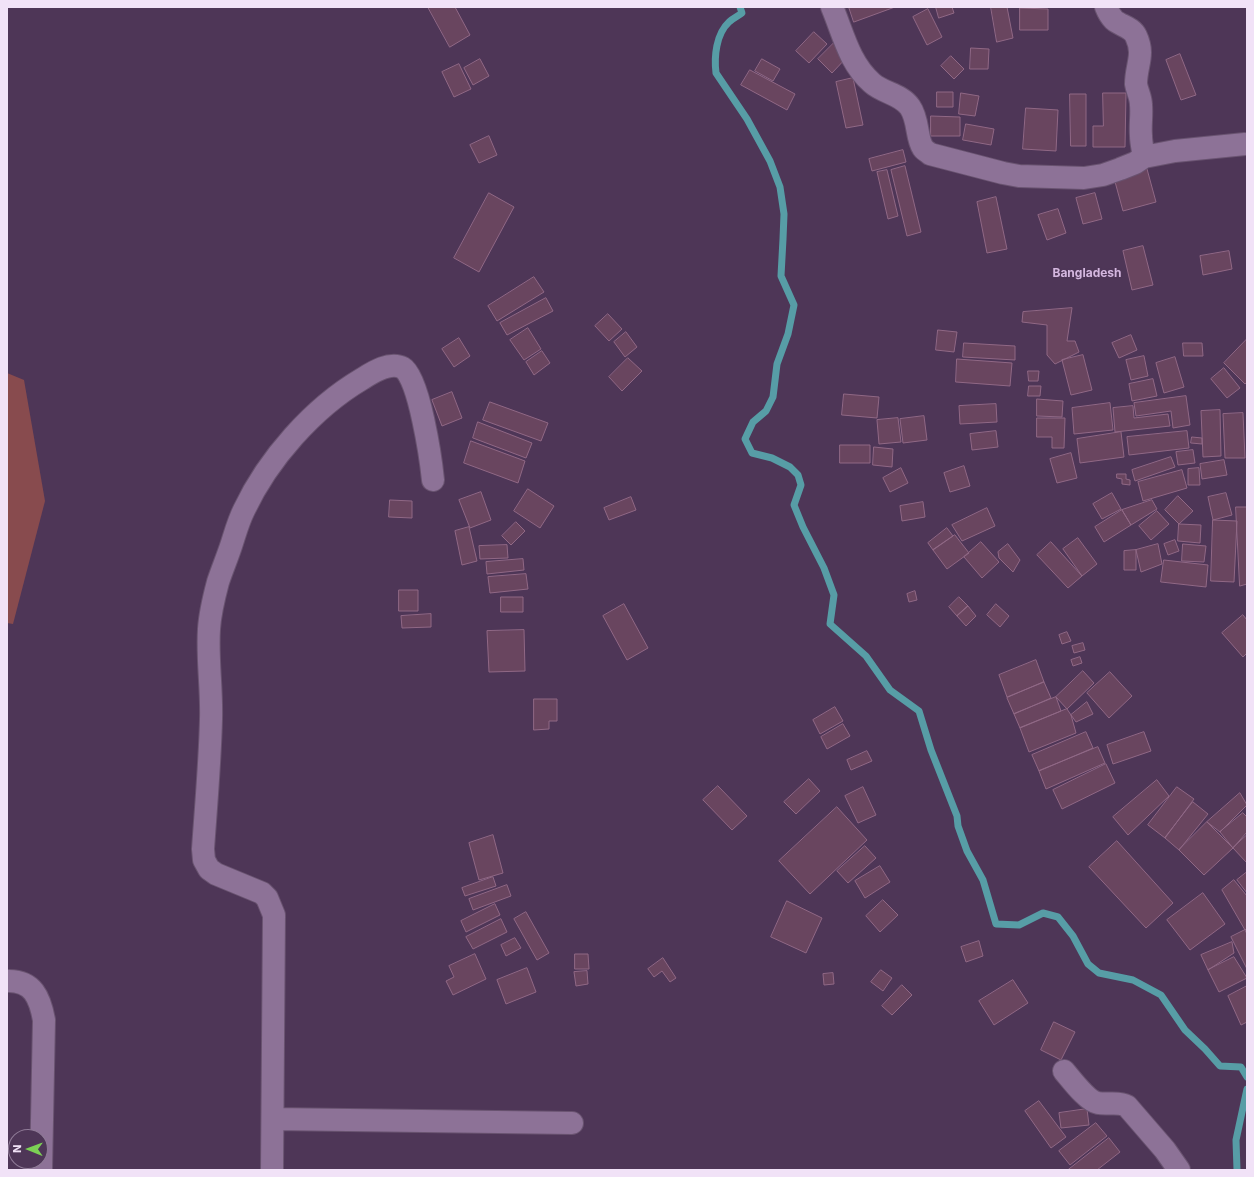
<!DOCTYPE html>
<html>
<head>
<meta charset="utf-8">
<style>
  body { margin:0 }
  #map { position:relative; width:1254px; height:1177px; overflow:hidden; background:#4e3657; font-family:Inter,sans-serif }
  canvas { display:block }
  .frame { position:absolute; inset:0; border:8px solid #f1e2f7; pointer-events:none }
  .north { position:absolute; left:8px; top:1129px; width:40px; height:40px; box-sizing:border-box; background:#4e3657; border:1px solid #8f7b97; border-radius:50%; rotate:271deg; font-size:11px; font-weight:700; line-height:16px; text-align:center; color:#f1e2f7 }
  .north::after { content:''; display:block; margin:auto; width:14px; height:18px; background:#7cd155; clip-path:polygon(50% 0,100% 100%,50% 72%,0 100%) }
</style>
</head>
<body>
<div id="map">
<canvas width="1254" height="1177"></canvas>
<div class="frame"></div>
<div class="north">N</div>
</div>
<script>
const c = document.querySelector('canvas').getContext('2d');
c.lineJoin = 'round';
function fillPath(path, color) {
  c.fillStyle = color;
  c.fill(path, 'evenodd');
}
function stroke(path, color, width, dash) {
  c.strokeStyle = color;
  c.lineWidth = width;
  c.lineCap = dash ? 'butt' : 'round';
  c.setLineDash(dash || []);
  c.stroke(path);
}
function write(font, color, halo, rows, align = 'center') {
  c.font = font + ' Inter,sans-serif';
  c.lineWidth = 3;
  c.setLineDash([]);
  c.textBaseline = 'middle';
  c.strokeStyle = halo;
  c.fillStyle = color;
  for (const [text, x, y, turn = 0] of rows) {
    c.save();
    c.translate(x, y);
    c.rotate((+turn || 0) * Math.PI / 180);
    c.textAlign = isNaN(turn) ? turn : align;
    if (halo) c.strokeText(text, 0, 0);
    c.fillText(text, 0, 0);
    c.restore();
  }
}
fillPath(new Path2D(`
  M7 373 24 380 45 501 13 624 7 623Z`), '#884b4e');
stroke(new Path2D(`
  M740 7 742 13C738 16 733 18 729 22 716 34 714 57 716 73L747 119 770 161 780 187 784 214 783 239 781 276 794 305 788 334 777 364 773 397 766 411 753 422 745 439 752 453 772 458 790 467 798 475 801 485 794 505 803 527 824 568 834 595 830 624 866 656 890 690 919 711 931 750 957 816 958 826 967 851 983 880 996 924 1019 925 1043 913 1058 917 1073 936 1088 964 1099 973 1133 980 1161 995 1185 1030 1205 1049 1220 1066 1241 1067 1247 1077
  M1237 1170 1236 1140 1247 1089`), '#579da6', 7);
const building = new Path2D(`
  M428 7H455L470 35 450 47Z
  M849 7H895L854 22Z
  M936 7H952L954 13 939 18Z
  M991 7H1007L1013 38 997 42Z
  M1020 8 1048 9V30H1020Z
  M928 9 942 37 927 45 913 17Z
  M814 32 827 44 809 63 796 51Z
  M835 42 848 56 832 73 818 59Z
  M971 48 989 49 988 69H970Z
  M1180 54 1196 95 1181 100 1166 60Z
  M951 56 964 69 954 79 941 66Z
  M480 59 489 76 473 85 464 68Z
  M762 59 780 69 773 81 755 71Z
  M459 64 471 89 454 97 442 72Z
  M750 70 795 94 787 110 741 85Z
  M853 78 863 125 846 128 836 82Z
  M937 92H953V107H937Z
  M961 93 979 96 975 116 959 114Z
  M1103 93H1126L1125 147H1093V126H1103Z
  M1070 94H1086V146H1071Z
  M1026 108 1058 110 1056 151 1023 149Z
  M931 116 960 117V136H931Z
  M966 124 994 129 991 145 963 140Z
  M489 136 497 155 479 163 470 145Z
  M903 150 906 162 872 171 869 159Z
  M905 166 921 232 907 236 891 170Z
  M1147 169 1156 202 1123 211 1114 178Z
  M887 170 898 216 888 219 877 172Z
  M489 193 514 207 479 272 454 258Z
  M1095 193 1102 219 1083 224 1076 198Z
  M996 197 1007 249 987 253 977 202Z
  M1058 209 1066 233 1047 240 1038 215Z
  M1143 246 1153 285 1132 290 1123 251Z
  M1229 251 1232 269 1203 275 1200 256Z
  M534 277 544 292 497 321 488 306Z
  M546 298 553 311 507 335 500 323Z
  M1072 308 1067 341H1075L1079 352 1055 364 1047 355V325L1022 322 1023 312Z
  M608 314 622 329 609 341 595 326Z
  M528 328 541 349 524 360 510 340Z
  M938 330 957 332 954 352 936 350Z
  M626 332 637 347 625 357 614 342Z
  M1131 335 1137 350 1119 358 1112 343Z
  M459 338 470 356 454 367 442 349Z
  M1247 339V382L1245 384 1224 363Z
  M964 343 1015 346V360L963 357Z
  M1183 343H1202L1203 356H1184Z
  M542 351 550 363 534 375 526 362Z
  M1083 355 1092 390 1071 395 1062 360Z
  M1144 356 1148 376 1131 380 1126 360Z
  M1175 357 1184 387 1164 393 1156 363Z
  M628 358 642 371 622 391 609 377Z
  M957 359 1012 363 1010 386 956 382Z
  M1224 368 1240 388 1227 398 1211 379Z
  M1028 371H1039L1038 381H1029Z
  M1153 379 1157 396 1132 401 1129 384Z
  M1029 386H1041L1040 396H1028Z
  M452 392 462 418 442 426 432 400Z
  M844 394 879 397 877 418 842 415Z
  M1186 396 1190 425 1173 428 1171 411 1136 416 1134 403Z
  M1037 399 1063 401 1062 417 1037 416Z
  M490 402 548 423 541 441 483 420Z
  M1110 403 1113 430 1074 434 1072 408Z
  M996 404 997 422 960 424 959 406Z
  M1133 406 1134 418 1168 414 1170 426 1115 432 1113 408Z
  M1220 410 1221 456 1203 457 1201 411Z
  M1243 413 1245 458H1225L1223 414Z
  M924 416 927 440 903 443 900 419Z
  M898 418 901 442 879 444 877 420Z
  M1037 418H1065L1064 448H1052V437H1037Z
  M478 422 532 443 526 458 473 438Z
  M996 431 998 447 972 450 970 434Z
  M1187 431 1189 448 1129 455 1127 437Z
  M1121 432 1124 457 1080 463 1077 439Z
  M1192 437 1202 438V444L1191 443Z
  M471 441 525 461 518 483 464 463Z
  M840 445H870V463H840Z
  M874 447 893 449 892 467 873 465Z
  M1193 450 1195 463 1178 465 1176 452Z
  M1071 453 1077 478 1057 483 1050 459Z
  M1171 457 1175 467 1135 481 1132 470Z
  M1224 460 1227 475 1202 479 1200 464Z
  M964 466 970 486 950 492 944 473Z
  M901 468 908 483 890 492 883 478Z
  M1199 468 1200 485H1188V469Z
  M1182 470 1187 488 1143 501 1138 482Z
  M1117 474H1126V479L1130 480V485L1122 484V479L1117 478Z
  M528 489 554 506 540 528 514 511Z
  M481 492 491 520 470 528 459 500Z
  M1112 493 1121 509 1102 519 1093 504Z
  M1226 493 1232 515 1213 520 1208 497Z
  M1178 496 1193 511 1179 524 1165 510Z
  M631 497 636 510 609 520 604 508Z
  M390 500 412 501V518L389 517Z
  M1152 500 1157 509 1131 525 1122 510Z
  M923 502 925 517 902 521 900 506Z
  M1236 507H1247V584L1240 586Z
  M987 508 995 526 962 541 952 525Z
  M1122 510 1131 525 1104 542 1095 527Z
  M1157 511 1169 524 1151 540 1139 526Z
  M1213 520 1237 521 1234 582 1211 581Z
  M516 522 525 531 511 545 502 536Z
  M1179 524 1201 525 1200 543 1178 541Z
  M469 527 477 561 462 565 455 531Z
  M947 528 953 536 933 550 928 543Z
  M955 535 969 553 947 569 933 550Z
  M1078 538 1097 564 1082 576 1063 549Z
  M1175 540 1179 551 1168 555 1164 544Z
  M981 542 999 562 982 578 964 557Z
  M1051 542 1082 576 1068 588 1037 555Z
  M1008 544 1020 560 1013 572 999 558 998 552Z
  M1158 544 1162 564 1141 572 1136 550Z
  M1183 544 1206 546 1204 562 1182 561Z
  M507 545 508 558 480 559 479 546Z
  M1136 550V570H1124V551Z
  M523 559 524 570 487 574 486 562Z
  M1164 560 1208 565 1206 587 1161 582Z
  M526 574 528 589 490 593 488 577Z
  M399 590H418V611H399Z
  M915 591 917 600 909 602 907 594Z
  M501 597H523V612H501Z
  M959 597 968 606 957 616 949 607Z
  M624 604 648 648 627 660 603 616Z
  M996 604 1009 616 1000 627 987 615Z
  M968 606 976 616 966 626 957 616Z
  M431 614V627L402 628 401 616Z
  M1243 615 1247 620V653L1243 657 1222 633Z
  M524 630 525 671 489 672 487 631Z
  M1067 632 1071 641 1062 644 1059 635Z
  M1083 643 1085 650 1074 653 1072 646Z
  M1080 657 1082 663 1073 666 1071 660Z
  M1036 660 1044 682 1007 697 999 675Z
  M1083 671 1094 683 1067 709 1056 697Z
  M1110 672 1132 696 1109 718 1087 693Z
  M1044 682 1051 698 1014 714 1007 698Z
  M1056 697 1061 711 1020 728 1014 714Z
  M534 699H557V721H549V729L534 730Z
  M1087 702 1093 714 1076 722 1071 715Z
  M835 707 843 721 820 734 813 720Z
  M1067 709 1071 715 1076 733 1029 752 1020 728Z
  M843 724 850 736 827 749 821 737Z
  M1086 732 1093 748 1039 771 1032 755Z
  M1144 732 1151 751 1113 764 1107 745Z
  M1098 747 1105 763 1046 789 1039 771Z
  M867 751 872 761 851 770 847 760Z
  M1106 764 1115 783 1062 809 1053 790Z
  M809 779 820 791 796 814 784 802Z
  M1157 780 1169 796 1128 835 1113 817Z
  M718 786 747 816 732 830 703 800Z
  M863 787 876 815 858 823 845 796Z
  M1177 787 1194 799 1165 838 1148 825Z
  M1240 793 1247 805 1220 832 1207 822Z
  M1193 802 1208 814 1179 850 1165 838Z
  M837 807 867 840 810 894 779 861Z
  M1243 813 1247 817V832L1233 848 1220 832Z
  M1207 822 1233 848 1204 875 1179 850Z
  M493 835 503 873 479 880 469 843Z
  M1247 835V861L1246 862 1233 848Z
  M1117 841 1173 903 1146 928 1089 867Z
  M865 846 876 858 848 883 837 871Z
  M880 866 890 882 865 898 855 881Z
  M1247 872V893L1237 880Z
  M493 877 496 886 465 896 462 888Z
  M1234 880 1247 896V928L1245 930 1222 890Z
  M507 885 511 896 473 910 469 899Z
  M1203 893 1225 924 1190 950 1167 920Z
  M883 900 898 915 880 932 866 916Z
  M787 901 822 918 806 953 771 937Z
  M495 904 500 915 466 932 461 921Z
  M526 912 549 953 537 960 514 919Z
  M501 919 507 932 473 949 466 937Z
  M1245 930 1247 934V969L1231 937Z
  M515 938 521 948 506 956 501 945Z
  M979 941 983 956 966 962 961 947Z
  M1232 942 1234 953 1208 970 1201 955Z
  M475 954 486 979 453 995 446 981 454 977 449 966Z
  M575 954H588L589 969H575Z
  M1234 957 1247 978 1219 992 1208 970Z
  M663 958 676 978 670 982 662 971 654 977 648 969Z
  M527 968 536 992 506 1004 497 980Z
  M881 970 892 978 883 991 871 982Z
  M587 971 588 984 576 986 574 972Z
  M833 973 834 984 824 985 823 974Z
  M1013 980 1028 1003 994 1025 979 1001Z
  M902 985 912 995 892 1015 882 1006Z
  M1247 986V1022L1241 1025 1228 996Z
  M1054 1022 1075 1032 1061 1060 1041 1050Z
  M1039 1101 1066 1137 1051 1148 1025 1111Z
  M1087 1109 1089 1125 1061 1128 1059 1113Z
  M1096 1123 1107 1136 1070 1165 1059 1151Z
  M1109 1138 1120 1152 1097 1170H1068Z`);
fillPath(building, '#69455f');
stroke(building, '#906885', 1);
const street = new Path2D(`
  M832 7C843 33 849 63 872 83 883 93 901 94 910 107 919 120 916 138 923 148 924 150 928 152 930 154L1003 173 1019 176 1084 178 1103 175 1120 169 1135 163 1144 157 1175 151 1245 144
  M1106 7C1108 12 1110 16 1114 20 1121 26 1132 27 1136 36 1145 55 1136 65 1136 84 1137 91 1141 97 1141 105 1142 115 1140 125 1141 136 1141 143 1143 150 1144 157
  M7 981C33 980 40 998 44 1020L41 1170
  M1064 1071C1071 1079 1087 1101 1098 1103 1108 1105 1118 1101 1127 1106L1165 1150 1179 1170
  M273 1119 572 1123
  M272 1170 274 915 267 898 262 893 216 874 209 869 204 860 203 849C206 806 210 762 211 719 212 689 207 659 209 629 210 613 214 597 218 582 222 570 227 558 231 546 235 534 238 522 244 510 268 459 313 408 362 379 373 372 390 361 403 368 419 377 431 460 433 480`);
stroke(street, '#695370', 24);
stroke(street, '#8d7297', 22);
write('bold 12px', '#d4b7df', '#4e3657', [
  ["Bangladesh",1087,273]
]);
</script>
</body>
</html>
